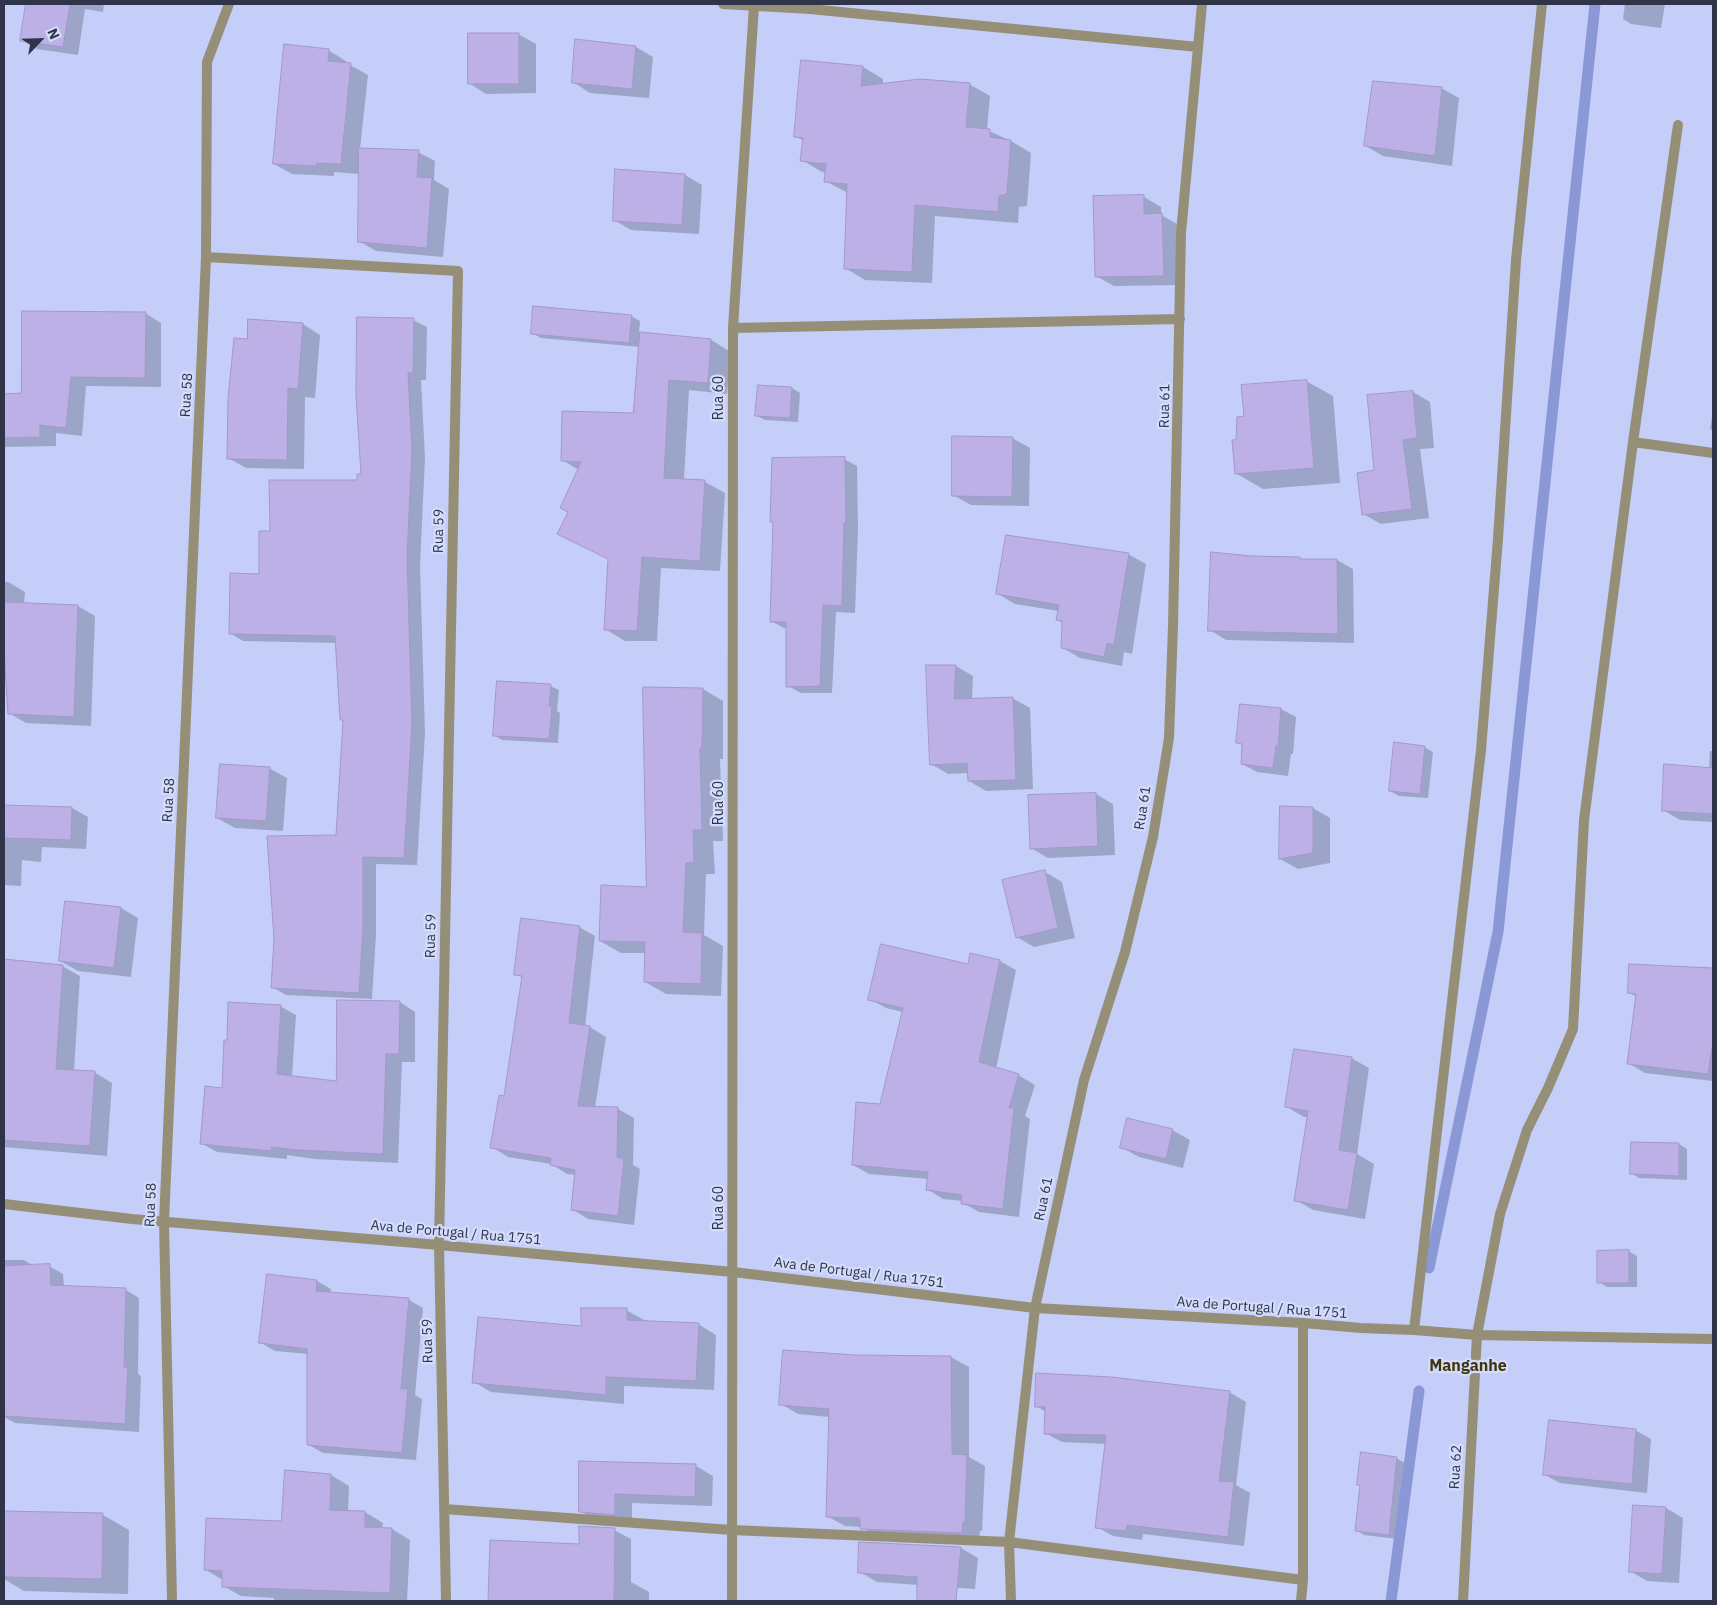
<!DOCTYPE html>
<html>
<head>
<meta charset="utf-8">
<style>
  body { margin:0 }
  #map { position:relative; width:1717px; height:1605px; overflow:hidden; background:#c4cef9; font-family:"IBM Plex Sans",sans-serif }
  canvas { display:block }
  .frame { position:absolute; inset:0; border:5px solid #2f3449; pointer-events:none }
  .north { position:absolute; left:15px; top:15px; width:50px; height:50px; -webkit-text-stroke:4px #d4dcfc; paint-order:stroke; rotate:66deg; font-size:14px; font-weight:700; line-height:20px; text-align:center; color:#2f3449 }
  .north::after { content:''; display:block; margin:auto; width:18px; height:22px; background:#2f3449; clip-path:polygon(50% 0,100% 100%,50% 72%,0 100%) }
</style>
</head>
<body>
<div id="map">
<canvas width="1717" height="1605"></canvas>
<div class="frame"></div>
<div class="north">N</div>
</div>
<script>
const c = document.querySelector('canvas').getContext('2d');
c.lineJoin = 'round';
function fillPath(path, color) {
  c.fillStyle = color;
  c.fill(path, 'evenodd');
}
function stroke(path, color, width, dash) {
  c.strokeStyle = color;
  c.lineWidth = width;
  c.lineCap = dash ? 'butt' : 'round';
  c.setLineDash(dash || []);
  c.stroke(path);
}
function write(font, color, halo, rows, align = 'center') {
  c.font = font + ' "IBM Plex Sans",sans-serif';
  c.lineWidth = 4.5;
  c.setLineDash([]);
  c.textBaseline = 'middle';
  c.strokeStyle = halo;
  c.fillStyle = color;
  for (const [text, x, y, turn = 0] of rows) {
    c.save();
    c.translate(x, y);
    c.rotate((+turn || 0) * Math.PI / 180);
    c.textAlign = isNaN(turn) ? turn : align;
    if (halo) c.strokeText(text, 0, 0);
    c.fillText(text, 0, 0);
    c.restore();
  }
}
fillPath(new Path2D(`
  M27 4H104L103 12 85 9 78 55 37 49 21 40Z
  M1625 4H1665L1661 28 1631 24 1623 19Z
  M518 34 536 44V93L486 94 469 83Z
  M636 47 653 57 649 98 590 93 573 82Z
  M328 50 346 61 345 64 350 65 368 75 360 149 418 152 435 161 434 180 449 189 443 257 376 251 359 241 360 174 334 172V176L292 174 274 164Z
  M802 61 863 67 883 79V85L969 84 990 96 987 130 1011 141 1031 153 1027 206 1019 207 1018 223 935 216 932 283 865 280 845 268 848 193 825 181 826 172H822L802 160 804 141 795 136Z
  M1441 88 1459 98 1452 166 1383 156 1366 146Z
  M685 175 702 185 699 234 631 230 614 220Z
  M1144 197 1161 207V215L1179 225 1181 285 1114 286 1096 276Z
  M145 313 161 323V387L86 386 82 436 56 433V446L4 447V395L22 394Z
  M631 316 640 321 639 333 711 340 731 352 727 394 689 390 684 480 705 482 725 493 720 571 661 568 657 641H625L605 629 610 560 579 544 569 512 579 470 562 460 634 415 640 347 541 338 532 333Z
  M249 320 303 324 320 335 315 398 305 397 304 469 246 468 228 458 248 341Z
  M413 320 427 327 426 380H421L425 458 420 565 425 733 417 865 376 864V935L372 999 286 995 272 987 337 836 344 722 341 719 337 643 243 641 230 633 260 575 271 533 359 481 362 476Z
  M1306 381 1333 396 1340 483 1263 489 1237 474V441L1245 417Z
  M792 388 800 393 798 422 765 420 757 416Z
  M1413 392 1430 402 1434 448 1420 449 1429 518 1381 524 1363 514 1375 472Z
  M1713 410V431L1710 429Z
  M1012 438 1030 448 1029 506 971 505 953 495Z
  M844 459 857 466 858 529 855 613 836 612 832 693H801L788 686 787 629 784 628 771 621Z
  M1128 554 1146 564 1132 654 1124 652 1122 666 1080 658 1063 648 1064 623 1057 620 1059 611 1015 604 998 594Z
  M1251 557 1299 559 1303 561 1337 560 1353 569 1354 643 1226 640 1210 630Z
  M4 582H8L25 592 24 604 78 606 95 616 91 726 26 723 9 713 4 646Z
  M956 666 973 676 972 699 1012 698 1030 708 1033 789 986 791 969 781V773L948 774 931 764Z
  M550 686 559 690 557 711 560 713 558 743 502 740 494 735Z
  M703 689 723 701V759H720L723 841H713L715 874H706L704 935 723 946 721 996 666 994 645 982 646 953H621L600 941 648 888Z
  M1241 706 1281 709 1296 717 1293 754H1291L1288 776 1257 772 1242 764 1243 746 1238 742Z
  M1424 747 1433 752 1428 798 1399 796 1390 791Z
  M1710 751H1713V822L1680 820 1663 810 1709 769Z
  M269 768 287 778 283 831 235 828 217 818Z
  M1096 794 1113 804 1115 855 1048 858 1031 848Z
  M4 806 72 808 88 817 86 849 42 847 41 862 22 860 21 886 4 885Z
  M1313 808 1330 818V863L1298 869 1280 859Z
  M1045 872 1062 882 1075 938 1034 947 1017 937Z
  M66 902 121 908 138 918 131 977 78 971 60 961Z
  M579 927 595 936 585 1027H590L606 1037 595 1108 618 1109 634 1118 633 1165 640 1169 634 1225 588 1219 572 1209 576 1175 567 1174 551 1164 508 1157 492 1147 505 1097 523 978 516 974Z
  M4 960 62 966 80 976 74 1071 94 1072 112 1083 107 1156 4 1147Z
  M1000 961 1016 970 996 1069 1018 1075 1035 1085 1025 1116 1030 1119 1019 1217 979 1212 963 1203V1201L943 1199 927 1189 929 1179 869 1174 853 1165 881 1105 903 1012 886 1008 870 999 969 965Z
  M1631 965 1713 969V1081L1645 1073 1628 1063 1637 997 1630 993Z
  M400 1002 415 1012V1062H402L398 1163 314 1159 287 1155V1159L217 1152 201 1143 223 1089 280 1006 296 1015 292 1077 338 1083Z
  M1351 1058 1369 1068 1357 1154 1374 1164 1365 1219 1313 1210 1296 1200 1308 1117H1304L1287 1107Z
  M1172 1130 1190 1140 1183 1168 1139 1157 1121 1147Z
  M1679 1144 1687 1149V1180L1639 1178 1631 1173Z
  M1628 1251 1637 1256V1287H1607L1599 1282Z
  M4 1260H24L34 1266H49L63 1274 64 1287 126 1290 139 1298 138 1374 141 1376 139 1432 15 1423 4 1417Z
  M317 1281 331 1289 330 1293 409 1300 423 1308 415 1395 422 1399 416 1460 323 1453 309 1445 308 1354 275 1351 261 1343Z
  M626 1310 644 1320V1322L698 1324 716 1335 714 1390 624 1386V1404L491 1392 474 1382 582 1328Z
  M855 1356 951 1357 969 1367V1457L985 1466 982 1531H980L979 1542 879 1538 861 1527 845 1526 827 1516 830 1417 798 1414 781 1404Z
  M1229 1392 1246 1402 1236 1485 1250 1493 1244 1546 1143 1534 1142 1540 1113 1536 1097 1527 1106 1444 1062 1442 1045 1433 1046 1412 1036 1406Z
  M1635 1430 1651 1439 1647 1493 1560 1483 1545 1475Z
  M1396 1458 1405 1463 1398 1539 1364 1535 1356 1530 1361 1486 1359 1484Z
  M581 1462 696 1466 713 1476 712 1506 632 1503V1524L598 1521 580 1511Z
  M331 1475 349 1486 348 1512H365L383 1523 382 1529H392L410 1540 407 1601H274V1598L241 1596 223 1586V1580L206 1570 282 1522Z
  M1666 1508 1683 1518 1679 1583 1647 1581 1630 1571Z
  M4 1512 103 1515 129 1530 128 1594 24 1591 4 1579Z
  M614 1530 631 1539V1582L649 1592V1601H489L492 1541 580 1545Z
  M961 1548 978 1558 975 1589 877 1582 860 1572Z`), '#0003');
stroke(new Path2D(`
  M1429 1268 1498 932 1595 4
  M1391 1601 1419 1391`), '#8b98d8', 11);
const building = new Path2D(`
  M26 4H70L63 47 20 41Z
  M468 33H519V84H468Z
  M575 39 636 46 632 89 572 83Z
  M284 44 329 49 328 61 351 63 341 164 317 163V166L273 164Z
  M801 60 863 66 861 86 920 79 970 83 966 127 990 129V137L1011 140 1007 194 999 196 998 212 915 205 912 272 844 269 847 184 824 182 826 164 800 161 803 138 794 137Z
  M1373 81 1442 87 1435 156 1364 146Z
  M359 148 419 150 417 177 432 178 427 248 358 242Z
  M615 169 685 174 682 225 613 221Z
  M1144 195V214L1162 213 1164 276 1095 277 1093 196Z
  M533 306 632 315 629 343 531 334Z
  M22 311 146 312 145 378 71 377 66 428 40 425V437L4 438V394L21 393Z
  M357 317 414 318 413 373H408L412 450 407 557 412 724 404 858 363 857V927L359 993 271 988 274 939 267 836 336 835 343 720H340L335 636 229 634 230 573 259 574V531H270L269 480H357V474H361L356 395Z
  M248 319 303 323 298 389 288 388 287 460 227 459 228 399 234 338 247 339Z
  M640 332 711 339 708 383 669 380 664 478 705 480 700 561 642 557 637 631 604 630 608 559 557 534 568 512 560 508 581 462 561 461 562 411 633 413Z
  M1307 380 1314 468 1235 474 1232 440H1236L1237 417 1244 416 1241 385Z
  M758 385 792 387 790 418 755 416Z
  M1413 391 1417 438 1403 440 1412 509 1362 515 1357 473 1374 470 1367 395Z
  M952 436 1013 437 1012 497 952 496Z
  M845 457 846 523H844L842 606 823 605 820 686 786 687V622H770L773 522H770L772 458Z
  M1006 535 1129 553 1114 645 1107 643 1104 657 1061 648 1062 621 1056 620 1059 605 996 594Z
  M1211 552 1251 556 1300 557V559H1337L1338 634 1208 631Z
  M4 602 78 605 74 717 8 714 4 652Z
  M926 665H956L954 699 1013 697 1016 780 968 781 967 763 930 765Z
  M497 681 551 684 549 706H552L549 739 493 736Z
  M643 687 703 688 702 748H700L702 830H693L694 862 686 863 683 932 702 933 701 984 644 982 645 942 599 941 601 885 646 887Z
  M1240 704 1281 708 1278 746H1276L1273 768 1241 764 1242 744 1236 743Z
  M1394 742 1425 746 1420 794 1389 791Z
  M220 764 270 767 266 821 216 818Z
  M1664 764 1713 768V814L1662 811Z
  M1096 793 1098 846 1030 849 1028 795Z
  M4 805 72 807 71 840 4 838Z
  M1280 806 1313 807V853L1279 859Z
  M1045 870 1058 928 1016 938 1002 880Z
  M65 901 121 907 114 968 59 961Z
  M521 918 580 926 569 1023 590 1026 578 1106 618 1107 617 1157 624 1159 618 1216 571 1210 575 1170 550 1165 551 1158 490 1148 499 1095 504 1096 522 976 514 975Z
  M881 944 968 964 970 953 1000 960 979 1062 1019 1074 1009 1108H1014L1003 1209 961 1204 962 1195 926 1190 928 1172 852 1165 856 1102 880 1104 903 1008 868 1000Z
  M4 959 63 965 56 1069 95 1071 90 1146 4 1140Z
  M1629 964 1713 968V1042L1708 1074 1627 1064 1636 994 1628 993Z
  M337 1000 400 1001 399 1054H386L383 1154 297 1150 272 1147 271 1151 200 1144 205 1086 222 1088 224 1040H227L228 1002 281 1005 277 1074 336 1081Z
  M1294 1049 1352 1057 1339 1150 1357 1153 1348 1210 1294 1201 1308 1111 1285 1107Z
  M1127 1118 1173 1129 1166 1159 1120 1148Z
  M1631 1142 1679 1143V1176L1630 1174Z
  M1629 1250V1283H1597V1251Z
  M50 1264 51 1285 126 1288 124 1367H128L125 1424 4 1416V1266Z
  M267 1274 317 1280 316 1291 409 1298 401 1389H408L402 1453 307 1445V1349L259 1343Z
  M581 1308H627V1320L699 1323 696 1381 606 1377V1395L472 1383 478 1317 581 1326Z
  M783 1350 855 1355 951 1356 952 1454 967 1455 965 1522H963L962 1533 860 1529V1518L826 1517 829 1409 779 1405Z
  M1036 1373 1111 1377 1230 1391 1219 1481 1234 1482 1228 1537 1127 1525 1126 1531 1095 1528 1106 1435 1044 1434 1045 1407H1035Z
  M1549 1420 1636 1429 1632 1484 1543 1475Z
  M1361 1452 1397 1457 1389 1535 1355 1531 1360 1485H1357Z
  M579 1461 696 1464 695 1497 615 1494V1515L579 1512Z
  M285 1470 331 1474 330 1510 365 1511V1527L392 1528 390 1593 222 1587V1571L204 1570 206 1518 281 1521Z
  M1633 1505 1666 1507 1662 1574 1629 1572Z
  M4 1511 103 1513 102 1579 4 1577Z
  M579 1526 615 1528 614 1601H488L490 1540 579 1544Z
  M859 1542 961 1547 956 1601H917V1577L858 1573Z`);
fillPath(building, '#bcb0e6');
stroke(building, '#a397cb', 1);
stroke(new Path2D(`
  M723 4 810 9 1198 47
  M206 257 458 271 439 1245 446 1601
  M733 328 1180 319
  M1633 442 1713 453
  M4 1204 132 1219 439 1245 733 1272 1035 1308 1303 1323 1361 1328 1414 1330 1477 1335 1713 1339
  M1414 1330 1481 750 1498 539 1516 260 1542 4
  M444 1509 732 1530 1009 1542 1303 1580
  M172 1601 164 1222 206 257 207 62 229 4
  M732 1601 733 328 754 6
  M1011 1601 1009 1542 1035 1308 1084 1080 1125 952 1153 837 1169 738 1173 626 1181 233 1202 4
  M1301 1601 1303 1580V1323
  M1463 1601 1477 1335 1500 1214 1527 1130 1548 1088 1573 1029 1584 820 1633 442 1678 125`), '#958f78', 10);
write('14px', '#2f3449', '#d4dcfc', [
  ["Rua 58",187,395,-87],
  ["Rua 60",719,398,-90],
  ["Rua 61",1165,406,-89],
  ["Rua 59",439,531,-89],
  ["Rua 58",169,800,-87],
  ["Rua 60",719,803,-90],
  ["Rua 61",1143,808,-81],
  ["Rua 59",431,936,-89],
  ["Rua 61",1044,1199,-78],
  ["Rua 58",151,1205,-88],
  ["Rua 60",719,1208,-90],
  ["Ava de Portugal / Rua 1751",456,1233,5],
  ["Ava de Portugal / Rua 1751",859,1273,7],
  ["Ava de Portugal / Rua 1751",1262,1308,4],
  ["Rua 59",428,1341,-91],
  ["Rua 62",1456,1467,-87]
]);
write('bold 16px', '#40350b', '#d4dcfc', [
  ["Manganhe",1468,1366]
]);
</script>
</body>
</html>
